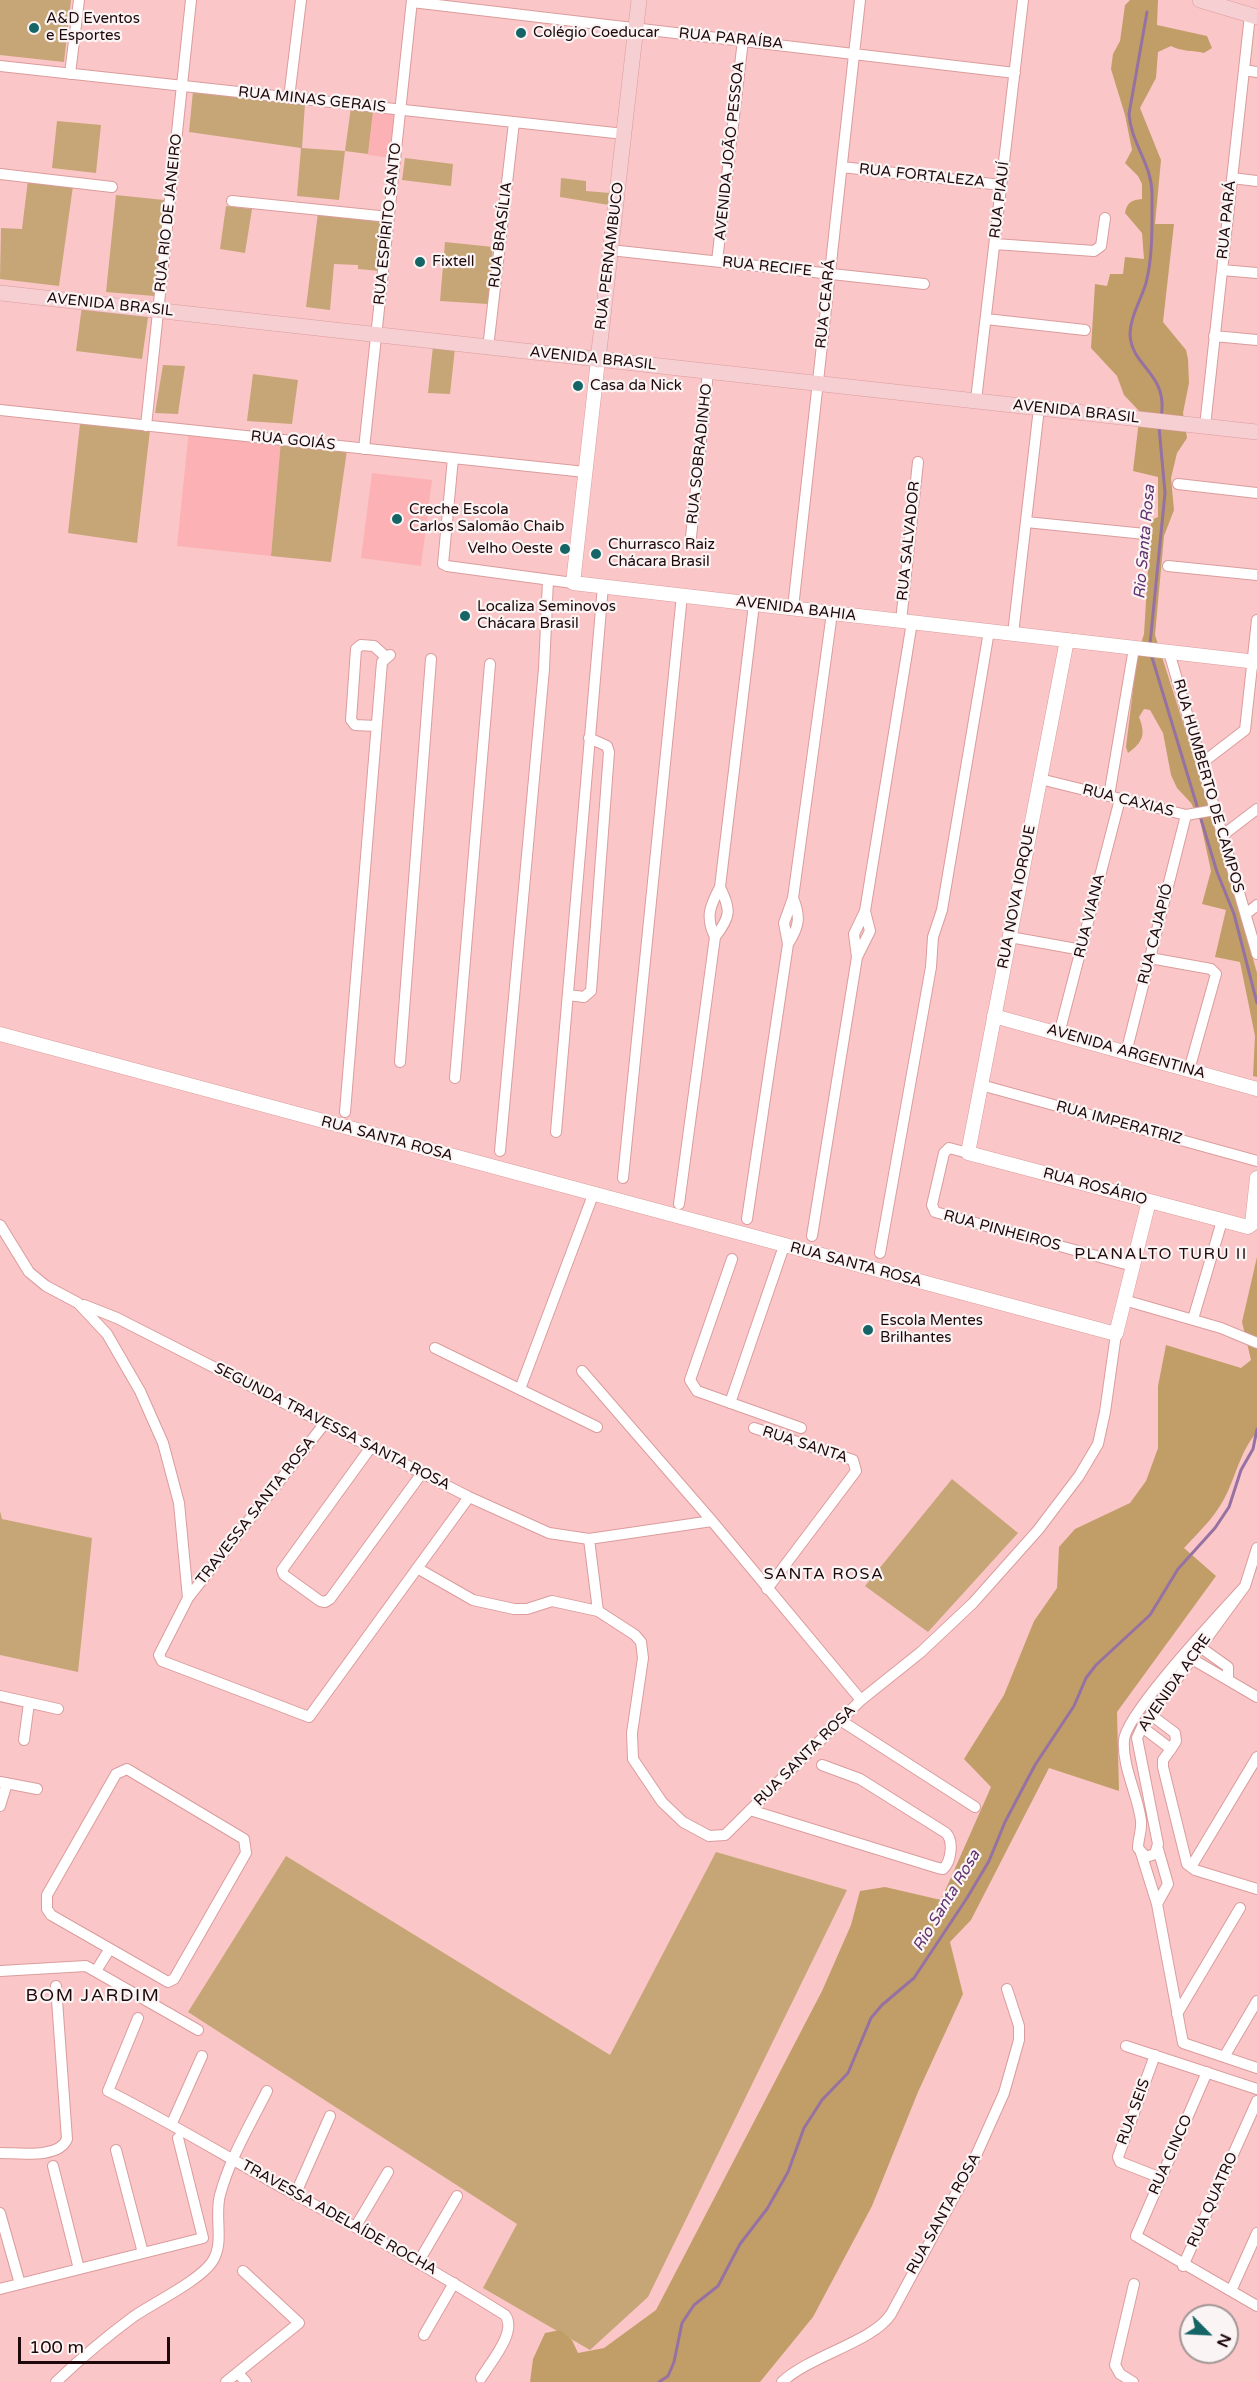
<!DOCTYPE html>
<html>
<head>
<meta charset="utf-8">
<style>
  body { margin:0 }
  #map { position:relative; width:1257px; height:2382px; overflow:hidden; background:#fbc6c7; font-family:"Varela Round",sans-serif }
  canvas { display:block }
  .north { position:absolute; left:1179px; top:2304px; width:60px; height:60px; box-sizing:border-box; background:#fbf4f4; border:2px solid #a39696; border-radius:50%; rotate:114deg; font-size:16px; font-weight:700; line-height:24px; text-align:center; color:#1e080a }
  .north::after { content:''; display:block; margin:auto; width:21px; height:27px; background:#156567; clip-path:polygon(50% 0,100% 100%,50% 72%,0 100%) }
  .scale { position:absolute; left:18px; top:2337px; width:152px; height:27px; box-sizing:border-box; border:3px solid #1e080a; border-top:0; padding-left:8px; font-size:18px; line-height:21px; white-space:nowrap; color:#1e080a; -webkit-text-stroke:4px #fbf4f4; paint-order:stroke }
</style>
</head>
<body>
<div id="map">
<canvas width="1257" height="2382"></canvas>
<div class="north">N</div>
<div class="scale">100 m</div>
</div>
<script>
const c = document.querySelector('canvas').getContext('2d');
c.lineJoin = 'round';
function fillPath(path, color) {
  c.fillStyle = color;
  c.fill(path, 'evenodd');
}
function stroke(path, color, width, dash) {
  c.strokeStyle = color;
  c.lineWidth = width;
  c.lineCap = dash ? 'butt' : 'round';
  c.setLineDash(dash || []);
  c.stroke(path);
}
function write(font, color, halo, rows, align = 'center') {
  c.font = font + ' "Varela Round",sans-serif';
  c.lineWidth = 4.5;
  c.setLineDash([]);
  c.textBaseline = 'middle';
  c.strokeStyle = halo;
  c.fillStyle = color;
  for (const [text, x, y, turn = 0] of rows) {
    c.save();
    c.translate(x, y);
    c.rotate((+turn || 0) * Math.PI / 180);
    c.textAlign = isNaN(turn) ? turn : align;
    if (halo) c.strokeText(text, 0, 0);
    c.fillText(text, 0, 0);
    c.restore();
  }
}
fillPath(new Path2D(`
  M373 111 396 114 391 158 368 155Z
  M189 430 281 440 271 556 177 546Z
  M372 473 432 480 421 566 361 558Z`), '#fcb2b4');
fillPath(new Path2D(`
  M0 0H71L64 62 0 55Z
  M193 91 305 103 302 148 345 151 351 107 373 111 368 154 345 151 339 200 297 196 301 148 189 132Z
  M57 121 101 125 96 173 52 168Z
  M405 158 453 164 451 186 402 180Z
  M561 178 586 181V191L610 193 609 205 560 197Z
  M28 180 73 186 59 286 0 279 1 228 22 229Z
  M116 195 164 200 154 296 106 292Z
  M226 206 252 209 245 253 220 249Z
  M318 213 388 221 380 271 358 269V265L334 264 330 310 306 307Z
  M445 242 493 247 488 304 440 301Z
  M82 306 149 310 142 359 76 351Z
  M433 346 455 348 450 394 428 393Z
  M163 365 185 366 178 414 155 413Z
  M253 374 298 380 292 424 247 421Z
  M80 424 150 430 137 543 68 533Z
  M281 440 347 450 331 562 271 556Z
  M952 1479 1018 1533 928 1632 865 1586Z
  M0 1511 2 1519 92 1538 78 1672 0 1655Z
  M716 1852 847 1890 648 2297 590 2350 483 2288 517 2224 188 2012 286 1856 610 2055Z`), '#c6a676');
fillPath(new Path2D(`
  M1130 0H1158L1157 25 1207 36 1212 48 1204 53C1192 50 1183 52 1171 46L1158 52 1156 78 1140 108 1161 160 1155 224H1174L1163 322 1186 350 1188 359 1189 383 1183 413 1187 438 1177 453 1171 478 1174 510 1164 536 1155 635 1208 801 1257 973V1077L1253 1076 1255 1036 1240 962 1215 957 1226 910 1202 904 1211 871 1200 820 1191 803 1177 788 1171 775 1163 733 1150 710 1144 709 1139 717C1146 735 1143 742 1128 753L1126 747 1137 656 1144 634 1151 520 1158 517V477L1133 471 1140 412 1124 395 1117 376 1091 348 1095 284 1107 286 1110 274H1123L1125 257 1144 259 1142 233 1125 213C1127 202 1132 200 1142 199V184L1138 176 1125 163 1132 150 1125 115 1111 69 1113 54 1120 41 1125 5Z
  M1257 1257V1432C1242 1449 1237 1471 1228 1491 1218 1514 1201 1530 1184 1548L1216 1576 1117 1712 1119 1791 1049 1768 971 1920 950 1942 963 1994 918 2092 872 2206 813 2317 760 2382H530L533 2359 545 2333 560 2330 572 2340 578 2353 604 2348 656 2310 822 1991 851 1925 860 1891 885 1887 941 1900 991 1787 964 1759 1004 1695 1034 1621 1057 1588 1059 1547 1075 1529 1130 1503 1146 1481 1158 1448V1386L1166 1345 1241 1368 1251 1360 1242 1322Z`), '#c19e68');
stroke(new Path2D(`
  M1147 12 1129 114C1131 144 1153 165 1152 196 1152 224 1153 256 1146 283 1141 300 1130 317 1130 335 1132 368 1169 373 1161 418
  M1150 644 1165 493 1159 427
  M1151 654 1217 872 1234 914 1257 1003
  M659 2382 668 2376 674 2362 682 2323 694 2305 718 2286 740 2244 767 2209 788 2172 804 2128 822 2100 848 2073 871 2018 882 2005 914 1978 967 1898 989 1861 1005 1822 1035 1765 1074 1706 1086 1678 1096 1665 1150 1615 1178 1569 1215 1528 1229 1507 1241 1470 1253 1449 1257 1429`), '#9672a2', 3);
const minor = new Path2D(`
  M412 2 1015 73
  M0 66 624 134
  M1244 70 1257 72
  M70 74 79 0
  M289 98 301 0
  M842 167 1001 185
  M0 174 112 187
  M1232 178 1257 181
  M232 201 389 217
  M995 244 1094 251 1101 246 1105 218
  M610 250 924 284
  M717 261 743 40
  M1222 270 1257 273
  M986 319 1085 330
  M1214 336 1257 340
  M488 348 514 122
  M976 400 1023 0
  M0 410 585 472
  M146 426 191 0
  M1205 426 1250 15
  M364 449 412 0
  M453 458 443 564 447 566 573 583
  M1178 484 1257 493
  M1026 522 1145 534
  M691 537 708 372
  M1168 566 1257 575
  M793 608 860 0
  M901 621 918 462
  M1013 634 1039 408
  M1169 652 1257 954
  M376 726 355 725 351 720 356 649 361 645 374 646 386 657
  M1245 730 1257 620
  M1202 763 1245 730
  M1040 779 1186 815 1215 810
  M1109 796 1134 648
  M1223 835 1257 809
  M865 911 870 931 857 957 854 934 865 911 912 622
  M1246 914 1257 905
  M715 937C705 917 710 906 720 887L754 604
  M1010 937 1082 950
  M788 944C799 927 801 917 793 898
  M1150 958 1211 969 1216 974 1189 1070
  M568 995 584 997 591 991 609 752 607 746 589 738
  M1059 1034 1120 799
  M1126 1053 1186 815
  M400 1062 431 659
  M455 1078 490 664
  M981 1085 1257 1161
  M345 1112 382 662 390 655
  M556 1132 603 586
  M500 1151 544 669 548 580
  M968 1153 949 1148 944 1153 932 1205 935 1212 1133 1266
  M623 1178 682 595
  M679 1204 715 937C731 916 731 911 720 887
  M747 1219 788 944 784 923 793 898 832 613
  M0 1225 29 1272 46 1286 78 1303 107 1334 140 1391 163 1443 179 1503 188 1598 159 1655 162 1661 309 1717 469 1497
  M812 1236 857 957
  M880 1253 931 967 933 937 942 910 989 631
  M732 1259 690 1380 697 1391 801 1428
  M1124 1300 1221 1328 1257 1343
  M84 1305 117 1318 469 1497 549 1533 589 1539 712 1521
  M1193 1319 1222 1221
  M435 1348 597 1427
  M582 1371 712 1521 861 1700
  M520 1389 593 1195
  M730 1403 784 1246
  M754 1428 853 1460 856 1471 767 1589
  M371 1447 282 1570 284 1575 320 1601 325 1602 330 1599 422 1473
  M589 1539 598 1611
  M417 1568 473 1600 514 1609H527L552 1601 598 1611 635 1635 641 1642 643 1658 632 1733 633 1759 662 1802 683 1822 709 1836 725 1835 861 1700 921 1652 973 1603 1038 1530 1079 1476 1098 1444 1105 1412 1116 1334
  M1245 1586C1222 1612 1126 1713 1124 1740 1122 1767 1138 1795 1141 1821 1142 1830 1138 1839 1138 1848L1146 1857 1155 1854 1158 1844 1137 1738 1142 1727 1245 1586 1257 1548
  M188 1598 325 1423
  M1200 1647 1228 1667V1679
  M1192 1659 1257 1697
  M0 1696 58 1709
  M840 1720 975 1807
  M1142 1727 1171 1749 1176 1741 1175 1733 1151 1715
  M24 1740 29 1703
  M1171 1749 1163 1760V1767L1187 1864 1195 1870 1257 1889
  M127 1769 244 1839 246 1853 174 1979 168 1982 51 1915 47 1909V1895L116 1774Z
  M0 1782 37 1789
  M0 1806 7 1783
  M750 1810 938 1868 943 1869C951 1862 954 1841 946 1833L860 1779 822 1765
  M1141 1853 1157 1904 1183 2043 1257 2068
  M1191 1867 1257 1757
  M1157 1904 1168 1884 1158 1849
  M0 1971 86 1966 198 2030
  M96 1971 109 1950
  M1177 2014 1240 1908
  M138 2018 108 2091C172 2123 233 2161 296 2195 367 2233 437 2272 505 2315 518 2331 490 2363 481 2378
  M1126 2046 1257 2089
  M1155 2055 1118 2157 1120 2162 1161 2178
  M1224 2057 1257 2001
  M1207 2072 1136 2236 1257 2306
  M172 2123 202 2056
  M116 2150 143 2253
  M0 2153C19 2153 59 2159 67 2139L56 1986
  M53 2166 79 2269
  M295 2195 330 2116
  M0 2213 20 2284
  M356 2226 388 2172
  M419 2261 457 2196
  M1183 2266 1257 2101
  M0 2289 203 2238 178 2138
  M1231 2291 1257 2233
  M424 2335 454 2283
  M238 2373 246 2382
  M56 2382C80 2359 106 2337 133 2317 153 2303 199 2281 212 2262 225 2243 214 2217 220 2195 230 2158 250 2125 267 2091
  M226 2382 299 2323 243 2271
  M782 2382C811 2355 873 2342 891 2314L974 2160 1004 2093 1019 2040V2026L1007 1989
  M1133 2382 1120 2374 1115 2365 1134 2284`);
const tertiary = new Path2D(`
  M598 360 573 583 1257 662
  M1067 640 968 1153 1248 1227 1252 1224 1257 1178
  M994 1016 1257 1089
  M0 1034 1116 1334 1149 1201`);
const secondary = new Path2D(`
  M1200 0 1257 17
  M0 293 1257 432
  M598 360 639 0`);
stroke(minor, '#db9c9d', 12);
stroke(tertiary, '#db9c9d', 15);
stroke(secondary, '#db9c9d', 16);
stroke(minor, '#fff', 10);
stroke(tertiary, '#fff', 14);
stroke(secondary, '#f6cfd3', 15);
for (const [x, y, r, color] of [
  [34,28,6,"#156567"],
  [521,33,6,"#156567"],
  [420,262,6,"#156567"],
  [578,386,6,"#156567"],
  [397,519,6,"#156567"],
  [565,549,6,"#156567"],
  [596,554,6,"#156567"],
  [465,616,6,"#156567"],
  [868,1330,6,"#156567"]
]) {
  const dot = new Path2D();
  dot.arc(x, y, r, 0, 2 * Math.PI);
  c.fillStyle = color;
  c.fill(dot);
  stroke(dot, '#fbf4f4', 2);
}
write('15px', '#1e080a', '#fbf4f4', [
  ["A&D Eventos",46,19],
  ["e Esportes",46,36],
  ["Colégio Coeducar",533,33],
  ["Fixtell",432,262],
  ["Casa da Nick",590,386],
  ["Creche Escola",409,510],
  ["Carlos Salomão Chaib",409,527],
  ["Churrasco Raiz",608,545],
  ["Chácara Brasil",608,562],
  ["Velho Oeste",553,549,"right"],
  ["Localiza Seminovos",477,607],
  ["Chácara Brasil",477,624],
  ["Escola Mentes",880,1321],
  ["Brilhantes",880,1338]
], 'left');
write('15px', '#1e080a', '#fbf4f4', [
  ["RUA PARAÍBA",731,39,6],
  ["RUA MINAS GERAIS",312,100,6],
  ["AVENIDA JOÃO PESSOA",730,151,-84],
  ["RUA FORTALEZA",922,176,6],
  ["RUA PIAUÍ",1000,200,-83],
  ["RUA RIO DE JANEIRO",169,213,-84],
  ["RUA PARÁ",1227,220,-84],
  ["RUA ESPÍRITO SANTO",388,224,-84],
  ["RUA BRASÍLIA",501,235,-83],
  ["RUA PERNAMBUCO",610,256,-83],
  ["RUA RECIFE",767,267,6],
  ["RUA CEARÁ",826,304,-84],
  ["AVENIDA BRASIL",110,305,6],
  ["AVENIDA BRASIL",593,359,6],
  ["AVENIDA BRASIL",1076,412,6],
  ["RUA GOIÁS",293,441,6],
  ["RUA SOBRADINHO",700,454,-84],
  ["RUA SALVADOR",909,541,-84],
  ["AVENIDA BAHIA",796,609,7],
  ["RUA HUMBERTO DE CAMPOS",1208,786,74],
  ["RUA CAXIAS",1128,801,14],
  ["RUA NOVA IORQUE",1017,897,-79],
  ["RUA VIANA",1090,916,-76],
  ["RUA CAJAPIÓ",1156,934,-76],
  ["AVENIDA ARGENTINA",1126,1052,16],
  ["RUA IMPERATRIZ",1119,1123,15],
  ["RUA SANTA ROSA",387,1139,15],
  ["RUA ROSÁRIO",1095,1187,15],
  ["RUA PINHEIROS",1002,1231,15],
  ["RUA SANTA ROSA",856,1265,15],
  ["SEGUNDA TRAVESSA SANTA ROSA",332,1427,27],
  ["RUA SANTA",805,1445,18],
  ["TRAVESSA SANTA ROSA",256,1511,-52],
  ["AVENIDA ACRE",1175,1683,-55],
  ["RUA SANTA ROSA",805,1756,-45],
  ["RUA SEIS",1134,2112,-70],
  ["RUA CINCO",1171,2155,-66],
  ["RUA QUATRO",1213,2200,-66],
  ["RUA SANTA ROSA",944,2214,-61],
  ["TRAVESSA ADELAÍDE ROCHA",339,2218,29]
]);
write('italic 16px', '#633472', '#fbf4f4', [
  ["Rio Santa Rosa",1145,542,-85],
  ["Rio Santa Rosa",947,1901,-59]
]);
c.letterSpacing = '1.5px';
write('16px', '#1e080a', '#fbf4f4', [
  ["PLANALTO TURU II",1161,1255],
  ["SANTA ROSA",824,1575]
]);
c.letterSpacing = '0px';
c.letterSpacing = '1.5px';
write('18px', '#1e080a', '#fbf4f4', [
  ["BOM JARDIM",93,1996]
]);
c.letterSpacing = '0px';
</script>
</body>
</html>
